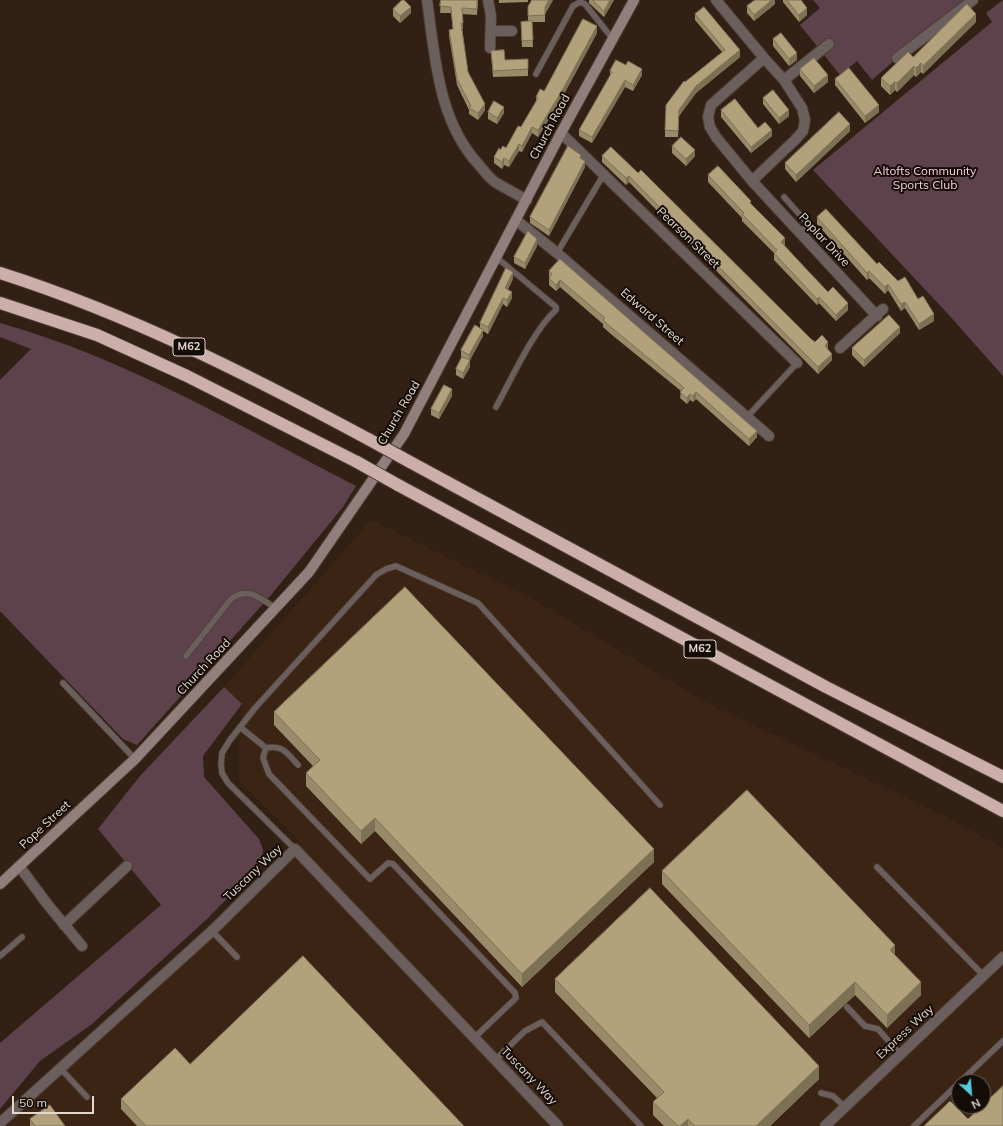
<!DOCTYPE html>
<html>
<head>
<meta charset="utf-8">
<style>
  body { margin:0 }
  #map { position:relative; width:1003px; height:1126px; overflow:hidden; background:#322014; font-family:Mulish,sans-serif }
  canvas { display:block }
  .north { position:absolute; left:951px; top:1074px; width:40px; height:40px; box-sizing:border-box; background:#140c07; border:1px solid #675d57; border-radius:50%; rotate:154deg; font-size:11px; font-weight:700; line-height:16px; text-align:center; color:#e3d7cf }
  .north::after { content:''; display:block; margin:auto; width:14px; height:18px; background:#53cbdc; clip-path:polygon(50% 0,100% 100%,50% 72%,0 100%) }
  .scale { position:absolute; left:12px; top:1096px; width:82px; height:18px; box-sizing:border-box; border:2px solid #e3d7cf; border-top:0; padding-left:5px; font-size:12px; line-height:14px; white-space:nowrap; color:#e3d7cf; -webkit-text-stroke:3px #140c07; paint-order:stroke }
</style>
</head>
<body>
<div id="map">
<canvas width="1003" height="1126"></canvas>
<div class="north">N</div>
<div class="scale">50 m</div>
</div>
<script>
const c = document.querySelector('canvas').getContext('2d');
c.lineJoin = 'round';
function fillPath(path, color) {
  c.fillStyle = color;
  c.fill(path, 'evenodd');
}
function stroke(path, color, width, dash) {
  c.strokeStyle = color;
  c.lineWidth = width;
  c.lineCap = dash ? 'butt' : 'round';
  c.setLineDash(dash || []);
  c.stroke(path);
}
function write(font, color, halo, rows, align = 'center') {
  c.font = font + ' Mulish,sans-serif';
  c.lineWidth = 4;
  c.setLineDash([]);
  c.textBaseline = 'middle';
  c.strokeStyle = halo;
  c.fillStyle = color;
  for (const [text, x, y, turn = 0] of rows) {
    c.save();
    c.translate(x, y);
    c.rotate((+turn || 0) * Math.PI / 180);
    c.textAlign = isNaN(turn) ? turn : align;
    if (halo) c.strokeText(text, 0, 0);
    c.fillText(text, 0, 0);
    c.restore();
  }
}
fillPath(new Path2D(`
  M371 520 531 598 711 705 943 815 1003 848V1126H0L302 844 239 781 238 758 242 704 224 687ZM959 1082H983V1106H959Z`), '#3b2413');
fillPath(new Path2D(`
  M813 0H973L897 58 872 80 857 61 840 75 800 25 820 8Z
  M1003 0V376L948 314 813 170 992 22 986 13Z
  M0 323C126 358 241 427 356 486L343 507 271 595 137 745 123 739 0 611V380L31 349 0 337Z
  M224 687 242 704 203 756 204 777 259 839 263 850 262 863 207 919 92 1024 40 1061 0 1109V1043L161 905 98 829 140 776Z`), '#5d424c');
const lane = new Path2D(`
  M536 74 573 6 580 2 585 4 612 38
  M784 197 809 225 799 233
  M557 253 604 174
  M496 407C511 380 534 329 556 310V307L496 257
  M747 417 797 363
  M186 656 231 599C249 586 260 599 276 608
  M63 683 135 759
  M240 727 266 748 263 758 269 774 370 879 388 863 393 864 515 993 516 998 474 1038
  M266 748C282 744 288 754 298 765
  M295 849 228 783 222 773 221 764 222 753 230 740 255 708 376 575 386 569 396 566 478 603 660 805
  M877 867 984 976
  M212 931 237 957
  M0 956 22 937
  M847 1007 865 1026 878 1029 900 1054
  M495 1060 525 1031 542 1022 641 1126
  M60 1068 87 1097
  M960 1082 1003 1041
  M821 1093 833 1096 845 1107
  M914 1126 959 1083`);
const street = new Path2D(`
  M427 0C435 57 438 122 480 166 484 171 489 178 495 182 505 188 516 194 527 200
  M488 0 491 16 490 48
  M716 0 764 58 784 80 802 108 805 120 803 131 795 140 752 181
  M492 31H512
  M764 58 711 105 708 117 710 127 716 137 752 181 877 316
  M897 58 973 0
  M784 80 829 44
  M561 133 797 363
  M516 220 557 253 769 436
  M840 348 883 309
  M19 866 48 905 82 946
  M64 925 127 866
  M0 1123 212 931 295 849 558 1126
  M825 1126 1003 957`);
const secondary = new Path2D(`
  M0 884 135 759 309 572 404 434 561 133 634 0`);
const highway = new Path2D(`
  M0 273C129 314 251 376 370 440
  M0 303 97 335 187 376 357 462
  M410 462 826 687 1003 777
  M398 485 1003 811`);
stroke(lane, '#4e3d32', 7);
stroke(street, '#4e3d32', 12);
stroke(secondary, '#4e3d32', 12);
stroke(highway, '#4e3d32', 14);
stroke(lane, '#6b5f5d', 5.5);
stroke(street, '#6b5f5d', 10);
stroke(secondary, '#927f7d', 10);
stroke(highway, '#ccafab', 12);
const highwayBridge = new Path2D(`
  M370 440 410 462
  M357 462 398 485`);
stroke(highwayBridge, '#4e3d32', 14, []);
stroke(highwayBridge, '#ccafab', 12);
fillPath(new Path2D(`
  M441 0H478L477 15 462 14 463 29H462L468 72 485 110 478 120 469 114V110L457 85 449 36V30L453 29 451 13H440Z
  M499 0H528V2L499 3Z
  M532 0H553L545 14V22H532L533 47H522L521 22 528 21V7Z
  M589 0H614L604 17 589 3Z
  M775 0V4L754 21 747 13V6Z
  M783 0H801L807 15 799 22 783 2Z
  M393 9 411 13 400 23 393 16Z
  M695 14 740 57 696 93 679 116 678 137H665V130L685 82 722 52 695 20Z
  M976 22 923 74 921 72 916 77 914 75 897 92 895 90 890 95 881 86V78L913 57Z
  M597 33 563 96 538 137 532 133 522 152 519 151 509 167 504 165 502 169 494 163V157L500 150 506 148 521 127 536 102V97L544 91Z
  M773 39 797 60 789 66 773 46Z
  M491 51 505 60 528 59V76L493 77Z
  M800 69 828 82 814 93 800 76Z
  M610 71 642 75 633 91 625 87 592 143 579 136V130L610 77Z
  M835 79 879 112 865 123 835 85Z
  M763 98 789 116 779 124 763 104Z
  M721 110 758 128 772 136 751 153 721 117Z
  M488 112 504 113 497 124 488 119Z
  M850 131 796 182 785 169V163Z
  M672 146 695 156 686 166 672 153Z
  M611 147 811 339 828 349 832 360 818 374 629 182 626 185 602 162V156Z
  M581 159 585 167 549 236 530 223V217Z
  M708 175 751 204 785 245H784L828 292 848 310 836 321 819 303 817 305 774 260V253L742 221V218L708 182Z
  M817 217 877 264 918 299 934 321 919 330 905 308 901 311 888 290 885 294 869 278 867 280 817 224Z
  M537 246 525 269 514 263V257Z
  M549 271 757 437 749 446 696 399 693 402 690 400 687 404 680 398 681 391 612 335 603 327V324L560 287 556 291 549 285Z
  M513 279 508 289 512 298 507 307 503 304 488 334 483 331V336L470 360V367L463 379 456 375V369L462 357H461V350L480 328V323Z
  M900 333 864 367 852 355V348Z
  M452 396 439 419 431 415V409Z
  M274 712 654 862 522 987 375 831 361 844 306 786V773L313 766 274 725Z
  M662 871 895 955 921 995 887 1028 855 995 809 1038 662 884Z
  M555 979 819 1079 770 1126H664L653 1115V1102L657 1098 555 992Z
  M190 1064 464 1126H137L121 1109V1099Z
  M30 1119 65 1126H30Z`), '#998a69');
fillPath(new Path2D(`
  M549 0H553L545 14V7Z
  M610 0H614L604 17V11Z
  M772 0H775V4L754 21V15Z
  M411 7V13L400 23V16Z
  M807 8V15L799 22V15Z
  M976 14V22L923 74V66Z
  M597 26V33L563 96 538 137V130Z
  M740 50V57L696 93 679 116 678 137 679 110 696 86Z
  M797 53V60L789 66V59Z
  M921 63V72L916 77V68Z
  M914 66V75L897 92V83Z
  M642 69V75L633 91V85Z
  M828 75V82L814 93V86Z
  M625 80V87L592 143V137Z
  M895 82V90L890 95V86Z
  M485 104V110L478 120V113Z
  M879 105V112L865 123V116Z
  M504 107V113L497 124V118Z
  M789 110V116L779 124V118Z
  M850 124V131L796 182V175Z
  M532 127V133L522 152V146Z
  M772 130V136L751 153V147Z
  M519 144V151L509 167V161Z
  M695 150V156L686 166V159Z
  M504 158V165L502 169V162Z
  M585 161V167L549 236V230Z
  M629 176V182L626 185V178Z
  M785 238V245L781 248V242Z
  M537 239V246L525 269V263Z
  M869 271V278L867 280V273Z
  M513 272V279L505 295V288Z
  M560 280V287L556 291V285Z
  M888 284V290L885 294V287Z
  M512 292V298L507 307V300Z
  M819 297V303L817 305V299Z
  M503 298V304L488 334V327Z
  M905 302V308L901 311V304Z
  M848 303V310L836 321V315Z
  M934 314V321L919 330V324Z
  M900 327V333L864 367V360Z
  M483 330V336L470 360V367L463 379V373L469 361V355Z
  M828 342V349L825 353V346Z
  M832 354V360L818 374V367Z
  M452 389V396L439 419V413Z
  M696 392V399L693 402V396Z
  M690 394V400L687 404V398Z
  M757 431V437L749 446V439Z
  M375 818V831L361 844V831Z
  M654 849V862L522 987V974Z
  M895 945V958L890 950Z
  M855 982V995L809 1038V1025Z
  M921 982V995L887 1028V1015Z
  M819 1066V1079L770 1126H756Z
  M688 1119V1126H680Z`), '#7d7155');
const building = new Path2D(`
  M402 0H404L411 7 400 16 393 9Z
  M441 0H477V9L462 8 463 23H461L468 72 485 104 478 113 469 108 471 106 457 79 449 30 453 29 451 7 440 6Z
  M532 0H549L545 7V15L528 16V7Z
  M593 0H610L604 11Z
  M755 0H772L754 15 747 6Z
  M787 0H801L807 8 799 15Z
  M967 4 976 14 923 66 921 63 916 68 914 66 897 83 895 82 890 86 881 78 908 52 913 57Z
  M704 7 740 50 696 86 679 110 678 131 665 130 666 105 684 81 685 82 725 50 695 14Z
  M583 19 597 26 563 89 538 130 532 127 522 146 519 144 509 161 504 158 502 162 494 157 499 148 500 150 503 146 506 148 518 126 521 127 538 98 536 97 540 89 544 91Z
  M532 21 533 40 522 41 521 22Z
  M781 33 797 53 789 59 773 39Z
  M504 50 505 60 528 59V69L493 71 491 51Z
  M814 58 828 75 814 86 800 69Z
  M616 60 626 65 628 61 642 69 633 85 625 80 592 137 579 130 612 72 610 71Z
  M849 68 879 105 865 116 835 79Z
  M773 90 789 110 779 118 763 98Z
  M735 99 758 128 765 122 772 130 751 147 721 110Z
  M494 101 504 107 497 118 488 112Z
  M839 112 850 124 796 175 785 163Z
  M681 137 695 150 686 159 672 146Z
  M568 146 581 155 580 158 585 161 549 230 530 217Z
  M611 147 638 173 641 170 811 339 815 342 822 335 828 342 825 346 832 354 818 367 629 176 626 178 602 156Z
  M718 166 751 201 750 203 785 238 781 242 807 270 828 292 833 287 848 303 836 315 819 297 817 299 774 253 777 250 742 214 744 213 708 175Z
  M826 209 877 264 879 262 898 281 905 277 918 299 923 296 934 314 919 324 905 302 901 304 888 284 885 287 869 271 867 273 817 217Z
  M528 231 537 239 525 263 514 257Z
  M560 259 757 431 749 439 696 392 693 396 690 394 687 398 680 392 684 388 681 385 612 328 603 320 605 318 560 280 556 285 549 278 552 274 549 271Z
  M506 268 513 272 505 288 512 292 507 300 503 298 488 327 480 323Z
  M889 315 900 327 864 360 852 348Z
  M475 325 483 330 469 355 461 350Z
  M462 357 470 360 463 373 456 369Z
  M444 385 452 389 439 413 431 409Z
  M405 587 654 849 522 974 375 818 361 831 306 773 320 760 274 712Z
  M747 790 895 945 890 950 921 982 887 1015 855 982 809 1025 662 871Z
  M650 888 819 1066 756 1126H695L688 1119 680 1126H678L653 1102 664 1092 555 979Z
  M303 956 464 1126H146L121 1099 175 1048 190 1064Z
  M1003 1086V1126H924L950 1101 968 1119 982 1106H983V1105Z
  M50 1105 65 1126H35L30 1119Z`);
fillPath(building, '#b2a17a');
stroke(building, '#7d7155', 1);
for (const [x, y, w] of [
  [189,347,32],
  [700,649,32]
]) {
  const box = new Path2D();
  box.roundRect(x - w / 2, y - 9, w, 18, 3);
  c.fillStyle = '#140c07';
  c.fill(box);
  stroke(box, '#e3d7cf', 1);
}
write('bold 11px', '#e3d7cf', null, [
  ["M62",189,347],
  ["M62",700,649]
]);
write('12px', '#e3d7cf', '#140c07', [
  ["Church Road",550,127,-62],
  ["Pearson Street",688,238,44],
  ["Poplar Drive",824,240,47],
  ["Edward Street",652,317,41],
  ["Church Road",399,413,-60],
  ["Church Road",204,667,-47],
  ["Pope Street",45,825,-43],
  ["Tuscany Way",253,873,-44],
  ["Express Way",905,1032,-43],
  ["Tuscany Way",529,1076,46]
]);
write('12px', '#f7ccdb', '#140c07', [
  ["Altofts Community",925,171],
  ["Sports Club",925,185]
]);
</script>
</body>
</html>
